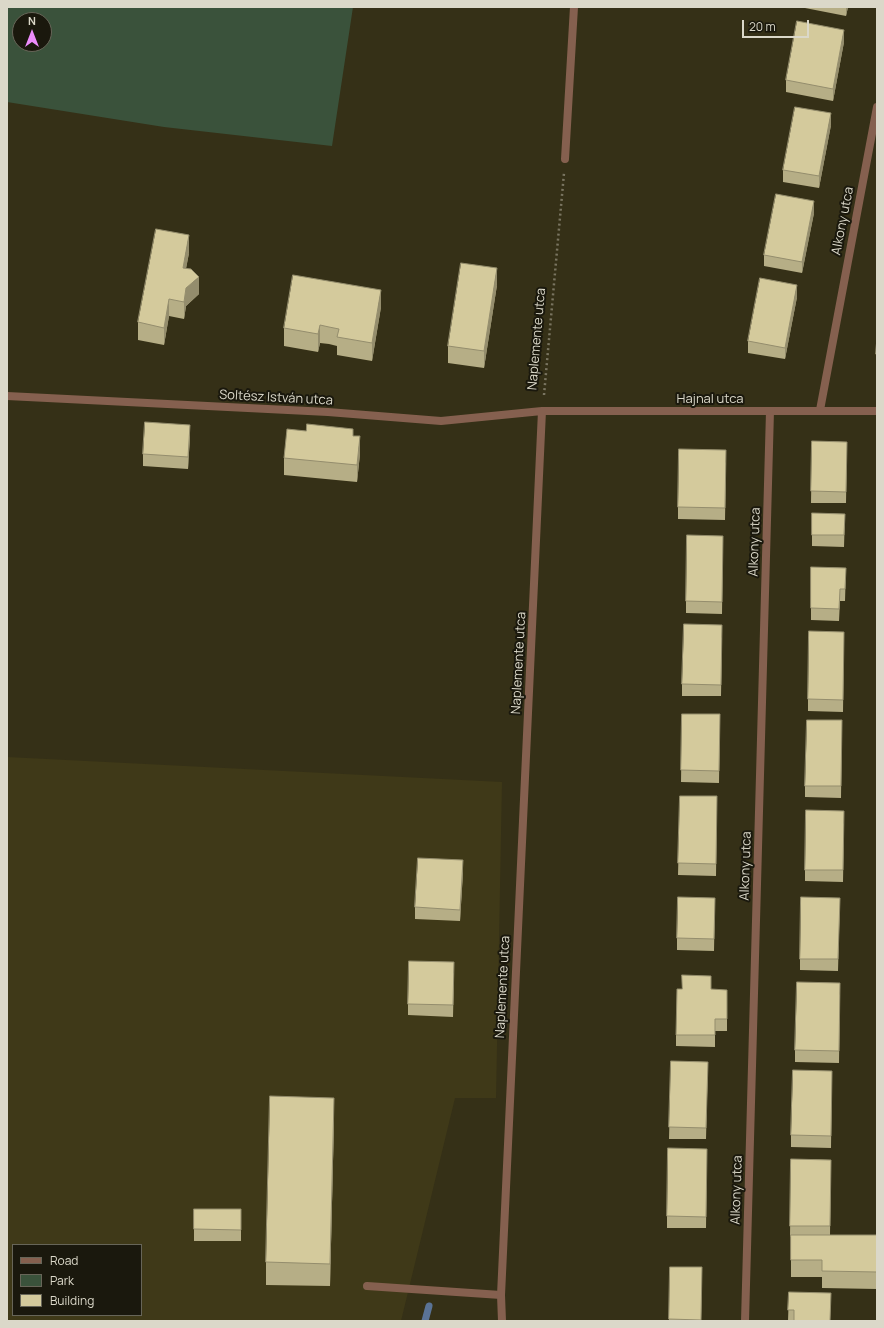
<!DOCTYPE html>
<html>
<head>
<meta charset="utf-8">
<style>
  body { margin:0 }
  #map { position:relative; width:884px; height:1328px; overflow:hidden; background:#353017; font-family:Manrope,sans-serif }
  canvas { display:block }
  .frame { position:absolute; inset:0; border:8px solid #dbd8c9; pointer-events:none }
  .legend { position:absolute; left:12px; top:1244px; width:130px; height:72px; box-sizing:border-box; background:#1a180d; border:1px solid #676558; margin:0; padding:5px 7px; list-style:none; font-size:12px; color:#dbd8c9 }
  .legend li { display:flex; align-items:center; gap:8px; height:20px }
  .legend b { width:20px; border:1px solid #676558 }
  .north { position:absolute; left:12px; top:12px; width:40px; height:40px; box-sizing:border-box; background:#1a180d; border:1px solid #676558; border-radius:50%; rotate:0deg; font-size:11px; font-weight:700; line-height:16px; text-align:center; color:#dbd8c9 }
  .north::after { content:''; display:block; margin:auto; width:14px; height:18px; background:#ec8cfb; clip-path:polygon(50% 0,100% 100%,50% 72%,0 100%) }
  .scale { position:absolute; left:742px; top:20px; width:67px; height:18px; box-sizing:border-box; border:2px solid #dbd8c9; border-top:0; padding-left:5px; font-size:12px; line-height:14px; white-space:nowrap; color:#dbd8c9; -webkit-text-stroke:3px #1a180d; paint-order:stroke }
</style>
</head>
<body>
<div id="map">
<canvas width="884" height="1328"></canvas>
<div class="frame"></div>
<ul class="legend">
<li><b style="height:5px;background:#85604f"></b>Road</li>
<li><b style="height:11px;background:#3a523b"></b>Park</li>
<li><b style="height:11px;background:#d4ca9c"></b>Building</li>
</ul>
<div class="north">N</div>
<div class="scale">20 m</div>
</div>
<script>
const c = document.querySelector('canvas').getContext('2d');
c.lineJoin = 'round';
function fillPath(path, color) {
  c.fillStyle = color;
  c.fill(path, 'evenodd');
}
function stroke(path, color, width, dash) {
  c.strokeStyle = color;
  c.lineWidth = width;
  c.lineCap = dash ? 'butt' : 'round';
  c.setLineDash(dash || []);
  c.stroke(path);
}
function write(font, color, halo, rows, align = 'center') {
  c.font = font + ' Manrope,sans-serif';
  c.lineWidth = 4;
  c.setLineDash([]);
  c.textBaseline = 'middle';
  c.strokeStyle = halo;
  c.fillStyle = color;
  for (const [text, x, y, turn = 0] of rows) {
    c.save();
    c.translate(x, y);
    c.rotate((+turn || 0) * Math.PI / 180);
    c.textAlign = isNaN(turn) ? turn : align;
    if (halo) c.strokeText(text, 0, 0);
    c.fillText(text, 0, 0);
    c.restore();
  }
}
fillPath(new Path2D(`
  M7 757 502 782 496 1098H455L401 1321H7ZM13 1245H141V1315H13Z`), '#3f3918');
fillPath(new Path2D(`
  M7 7H353L332 146 164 127 7 102ZM20 20H44V44H20Z`), '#3a523b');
stroke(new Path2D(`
  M425 1321 429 1306`), '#5a7396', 7);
stroke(new Path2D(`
  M544 395 564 173`), '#7a7561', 2.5, [2, 3]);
stroke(new Path2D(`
  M367 1286 501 1295`), '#85604f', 8);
stroke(new Path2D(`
  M565 159 574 7
  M7 396 328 412 441 421 542 411H877
  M820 410 877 107
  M502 1321 501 1295 542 411
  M745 1321 770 411`), '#85604f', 8);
fillPath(new Path2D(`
  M805 7H848L846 16 805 8Z
  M844 42 833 101 786 92V80Z
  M831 125 819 188 783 182V170Z
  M814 213 802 273 764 266V255Z
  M189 253 186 268 199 294 186 306 184 319 169 316 164 345 138 340V322Z
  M497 285 484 368 448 363V346Z
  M797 297 785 359 748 353V341Z
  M381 307 372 361 337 355V346L329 344 320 343 318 352 284 346V328Z
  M877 338V366H876V354Z
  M190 436 188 469 143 466V454Z
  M353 436 360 454 357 482 284 475V458Z
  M812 441 847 442 846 503H811Z
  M726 462 725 520 678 519V507Z
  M812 513 845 514 844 547 812 546Z
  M723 536 722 614 686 613V601Z
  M811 567 846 568 845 601H840L839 621 811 620Z
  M844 632 843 712 808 711V699Z
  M722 637 721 696H682V684Z
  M682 714H720L719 783 681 782Z
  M842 720 841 798 805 797V786Z
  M680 796H717L716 876 678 875Z
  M844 823 843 882 805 881V870Z
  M463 872 460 921 415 919V907Z
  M715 898 714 951 677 950V938Z
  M840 898 838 971 800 970V959Z
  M454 973 453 1017 408 1015V1004Z
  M727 990V1031H715V1047L676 1046V1035Z
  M840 994 839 1063 795 1062V1050Z
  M671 1061 708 1062 706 1139H669Z
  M832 1071 831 1148 791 1147V1135Z
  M334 1120 330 1286 266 1285V1262Z
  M707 1149 706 1228H667V1216Z
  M791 1159 831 1160 830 1235H877V1289L822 1288V1277H791V1237H790Z
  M194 1209H241V1241H194Z
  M670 1267H702L701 1321H669Z
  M789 1292 831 1321H788Z`), '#b6ae86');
fillPath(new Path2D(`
  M846 7H848L846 16Z
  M844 30V42L833 101V89Z
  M831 113V125L819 188V176Z
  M814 201V213L802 273V262Z
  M189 235V253L183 285V268Z
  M497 268V285L484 368V351Z
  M199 277V294L186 306 184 319V302L186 288Z
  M797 285V297L785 359V348Z
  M381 290V307L372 361V343Z
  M169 299V316L164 345V328Z
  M320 325V343L318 352V334Z
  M190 425V436L188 469V457Z
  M360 436V454L357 482V465Z
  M463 860V872L460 921V910Z
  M334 1098V1120L330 1286V1264Z`), '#948d6d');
const building = new Path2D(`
  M797 21 844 30 833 89 786 80Z
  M795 107 831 113 819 176 783 170Z
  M776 194 814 201 802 262 764 255Z
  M156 229 189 235 183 268 191 269 199 277 186 288 184 302 169 299 164 328 138 322Z
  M461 263 497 268 484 351 448 346Z
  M293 275 381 290 372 343 337 337 339 329 329 327 320 325 318 334 284 328Z
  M760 278 797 285 785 348 748 341Z
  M877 338V354H876Z
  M145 422 190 425 188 457 143 454Z
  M307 424 353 429V436H360L357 465 284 458 287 429 306 431Z
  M812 441 847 442 846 492 811 491Z
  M679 449 726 450 725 508 678 507Z
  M812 513 845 514 844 535H812Z
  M687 535 723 536 722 602 686 601Z
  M811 567 846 568 845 589H840L839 609 811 608Z
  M684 624 722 625 721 685 682 684Z
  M809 631 844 632 843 700 808 699Z
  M682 714H720L719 771 681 770Z
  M807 720H842L841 786H805Z
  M680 796H717L716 864 678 863Z
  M806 810 844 811 843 870H805Z
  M418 858 463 860 460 910 415 907Z
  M678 897 715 898 714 939 677 938Z
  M801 897 840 898 838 959H800Z
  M409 961 454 962 453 1005 408 1004Z
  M682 975 711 976V989L727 990V1019H715V1035H676L677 989H682Z
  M797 982 840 983 839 1051 795 1050Z
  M671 1061 708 1062 706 1128 669 1127Z
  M793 1070 832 1071 831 1136 791 1135Z
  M270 1096 334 1098 330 1264 266 1262Z
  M668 1148 707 1149 706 1217 667 1216Z
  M791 1159 831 1160 830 1226H790Z
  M194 1209H241V1230L194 1229Z
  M791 1235H877V1272L822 1271V1260H791Z
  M670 1267H702L701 1320 669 1319Z
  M789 1292 831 1293 830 1321H794V1310H788Z`);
fillPath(building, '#d4ca9c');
stroke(building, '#948d6d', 1);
write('13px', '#dbd8c9', '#1a180d', [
  ["Alkony utca",843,221,-79],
  ["Naplemente utca",537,339,-85],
  ["Soltész István utca",276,398,3],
  ["Hajnal utca",710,399],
  ["Alkony utca",755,542,-88],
  ["Naplemente utca",519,663,-87],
  ["Alkony utca",746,866,-88],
  ["Naplemente utca",503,987,-87],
  ["Alkony utca",737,1190,-88]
]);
</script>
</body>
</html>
